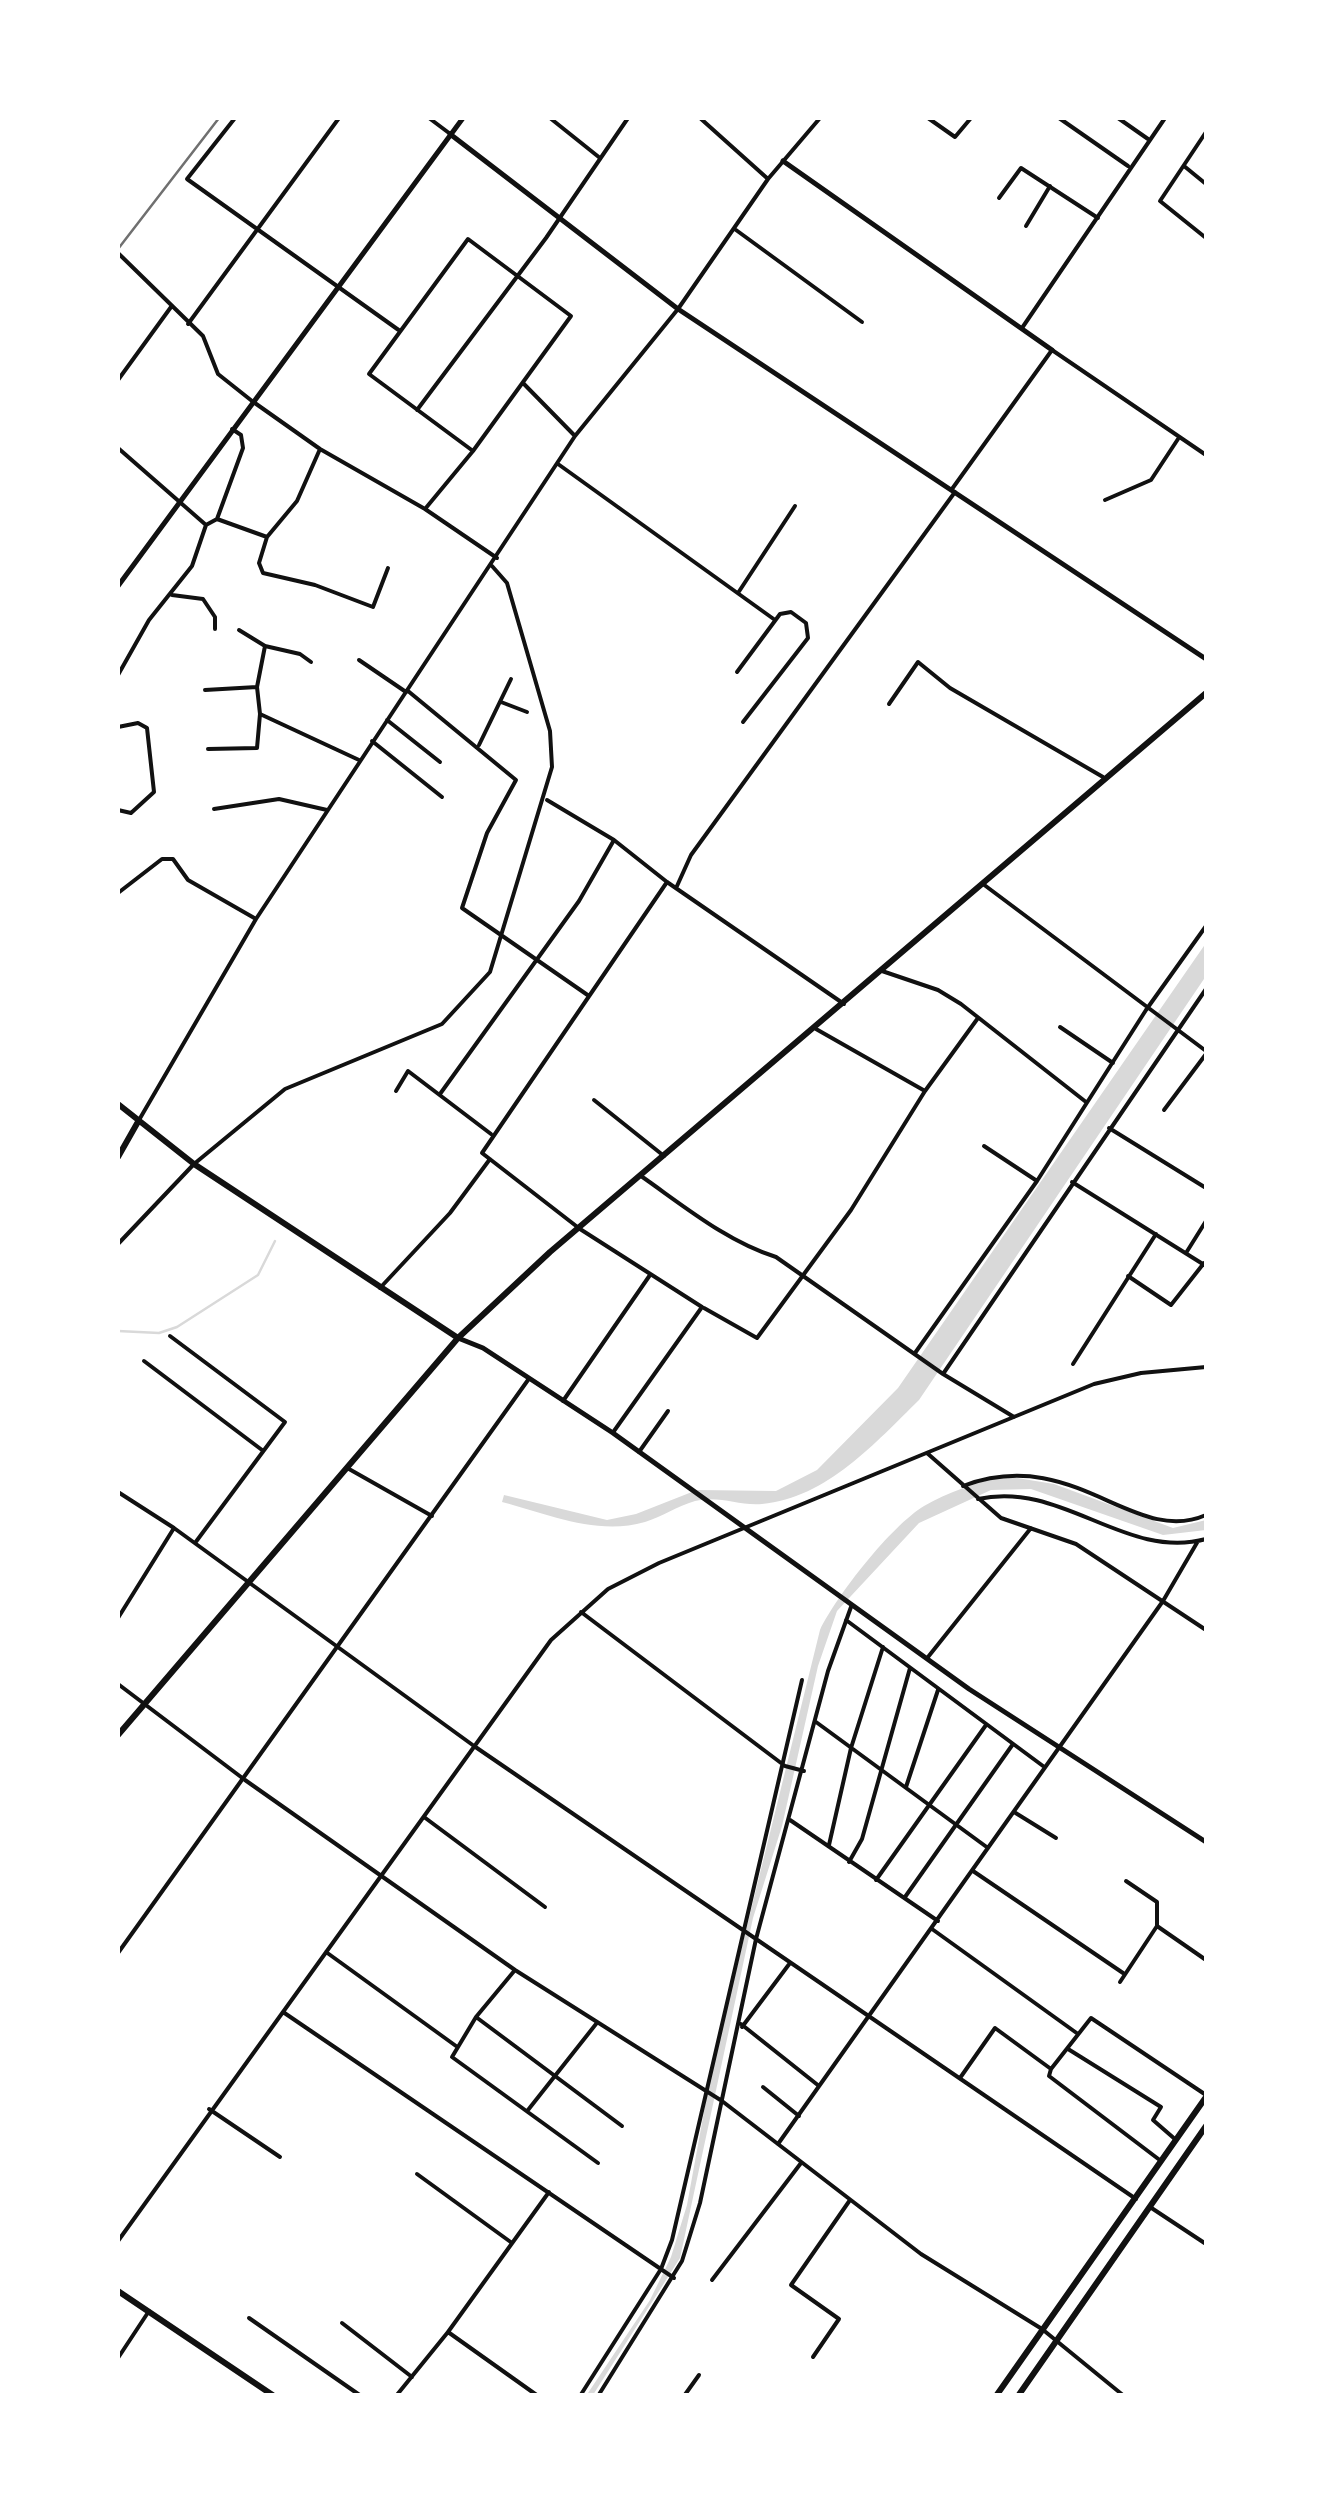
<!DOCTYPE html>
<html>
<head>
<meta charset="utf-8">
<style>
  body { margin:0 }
  #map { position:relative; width:1324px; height:2513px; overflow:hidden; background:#fff; font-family:"IBM Plex Serif",serif }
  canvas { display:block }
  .frame { position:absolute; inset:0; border:120px solid #fff; pointer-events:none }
</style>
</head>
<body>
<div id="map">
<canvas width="1324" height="2513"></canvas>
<div class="frame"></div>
</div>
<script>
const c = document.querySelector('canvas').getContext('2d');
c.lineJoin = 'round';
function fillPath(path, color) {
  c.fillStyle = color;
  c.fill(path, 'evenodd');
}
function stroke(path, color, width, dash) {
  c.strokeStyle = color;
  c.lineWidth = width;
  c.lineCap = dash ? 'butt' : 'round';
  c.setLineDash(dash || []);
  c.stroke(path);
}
fillPath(new Path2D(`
  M1206 943V976L919 1400C876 1442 827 1498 762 1504 738 1506 720 1495 695 1501 677 1506 662 1517 645 1522 597 1536 548 1514 502 1502L504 1495 607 1520 636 1514 697 1490 776 1491 817 1470 898 1388Z
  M1005 1476 1054 1484 1173 1528 1206 1520V1530L1163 1535 1031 1489 991 1490 919 1523 837 1611 818 1666 782 1826 753 1918 680 2258 593 2395 586 2396 650 2300 671 2257 687 2205 712 2068 820 1630C837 1595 891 1526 924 1506 948 1492 978 1482 1005 1476Z`), '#d9d9d9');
stroke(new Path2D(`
  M118 1331 159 1333 177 1327 258 1275 275 1241`), '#d9d9d9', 2.5);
stroke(new Path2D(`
  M235 118 187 179 400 331
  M429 118 449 133
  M550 118 600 158
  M700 118 768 179
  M928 118 955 137 971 118
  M1059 118 1128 166
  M1118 118 1148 139
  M1206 132 1160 201 1206 238
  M1184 166 1206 184
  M999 198 1021 168 1098 218
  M1026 226 1050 186
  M736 230 862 322
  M118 253 203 336 218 374 252 401 320 449 425 509 497 558
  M188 324 339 118
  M1022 328 1165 118
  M118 380 171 307
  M523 383 575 436
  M417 410 546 238 628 118
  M118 448 206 525
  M320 449 297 501 267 537 259 563 263 573 315 585 373 607 388 568
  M558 464 775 620
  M952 489 1052 350 1206 455
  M1105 500 1151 480 1178 439
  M425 509 473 451 571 316 468 239 369 374 473 451
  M217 519 267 537
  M738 593 795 506
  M172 595 203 599 215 617V629
  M239 630 265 646
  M359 660 406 692
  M311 662 300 654 265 646 257 687 260 714 359 760
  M737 672 780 614 791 612 806 623 808 638 743 722
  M118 675 149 620 192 566 206 525 217 519 243 448 241 435 232 429
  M205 690 257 687
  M408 691 516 780 487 833 462 908 589 996
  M501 702 527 712
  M889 704 918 662 950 688 1103 777
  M387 720 440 762
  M118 727 138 723 147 728 154 792 131 813 118 810
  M372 741 442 797
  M479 745 511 679
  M208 749 257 748 260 714
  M547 800 614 840 667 882 844 1004
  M214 809 279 799 327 810
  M983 884 1206 1051
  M677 886 691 855 955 492
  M118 893 162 859H173L188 880 256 919
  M882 971 938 990 961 1004 1086 1102
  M1060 1027 1113 1063
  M816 1029 925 1091
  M396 1091 408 1071 491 1134
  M440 1094 579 901 614 840
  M594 1100 664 1156
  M1164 1110 1206 1054
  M139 1120 256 919 575 436 678 309 768 179 820 118
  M1109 1128 1206 1188
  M984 1146 1037 1181
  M641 1176C684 1206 726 1241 776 1257L943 1374 1014 1417
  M1072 1182 1206 1266
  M118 1244 194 1164 285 1089 442 1024 490 972 552 767 550 731 507 583 492 566
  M1186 1253 1206 1221
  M1128 1276 1171 1305 1204 1263
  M380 1288 450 1213 490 1159
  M704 1308 757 1338 851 1210 925 1091 978 1018
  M170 1336 285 1422 195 1543
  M915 1353 1037 1181 1146 1010 1206 926
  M144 1361 262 1450
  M1073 1364 1156 1234
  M943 1374 1206 989
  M563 1401 650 1275
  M614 1431 702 1307 580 1229 482 1153 667 882
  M639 1452 668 1411
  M927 1453 1001 1518 1076 1544 1206 1630
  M349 1469 432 1516
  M963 1486C1074 1444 1133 1547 1206 1515
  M118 1492 174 1528 474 1746 1136 2199
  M978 1499C1062 1480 1125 1561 1206 1539
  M581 1612 785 1766 804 1771
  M118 1618 174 1528
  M846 1620 1043 1766
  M928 1657 1031 1528
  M118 1684 245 1780 515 1970 722 2101 921 2254 1042 2329 1124 2396
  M816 1722 988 1848
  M906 1787 938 1690
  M1014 1812 1056 1838
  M424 1817 545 1907
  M790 1820 938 1921
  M829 1845 851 1748 883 1647
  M849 1862 862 1839 910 1668
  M973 1871 1123 1973
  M876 1880 986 1725
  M1126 1881 1157 1902V1926L1206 1960
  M905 1897 1013 1744
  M932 1929 1078 2034
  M326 1952 456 2046
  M118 1953 528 1380
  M515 1970 476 2017 452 2057 598 2163
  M1120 1982 1157 1926
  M283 2012 674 2278
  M476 2017 622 2126
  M741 2024 819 2086
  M742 2027 790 1963
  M1068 2049 1161 2107 1153 2120 1176 2140
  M1051 2069 1091 2018 1206 2095
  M960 2078 995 2028 1051 2069 1049 2076 1161 2161
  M763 2087 799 2116
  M209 2109 280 2157
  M528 2110 596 2024
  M778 2144 1163 1601 1198 1541
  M417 2174 512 2243
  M1150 2207 1206 2244
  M118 2241 551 1640 608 1589 659 1563 1094 1384 1141 1373 1206 1367
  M712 2280 801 2163
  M249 2318 361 2396
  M342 2323 412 2377
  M448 2332 538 2396
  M813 2357 839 2319 791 2285 850 2200
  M118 2358 149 2311
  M396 2396 448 2332 549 2192
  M580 2396 661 2269 672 2240 802 1680
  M598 2396 682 2261 700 2203 756 1939 828 1671 851 1607
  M684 2396 699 2375`), '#111', 4);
stroke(new Path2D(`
  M450 134 678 309 1206 659
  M783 161 1052 350
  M118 586 463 118
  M458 1338 483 1348 613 1433 969 1689 1206 1842`), '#111', 5);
stroke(new Path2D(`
  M118 1104 194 1164 458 1338
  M118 1157 139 1120
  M118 1735 458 1338 550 1252 1206 693
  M118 2291 274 2396`), '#111', 6);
stroke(new Path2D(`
  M996 2396 1206 2097
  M1018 2396 1206 2126`), '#111', 6);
stroke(new Path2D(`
  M118 249 219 118`), '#707070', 2.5);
</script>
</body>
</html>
